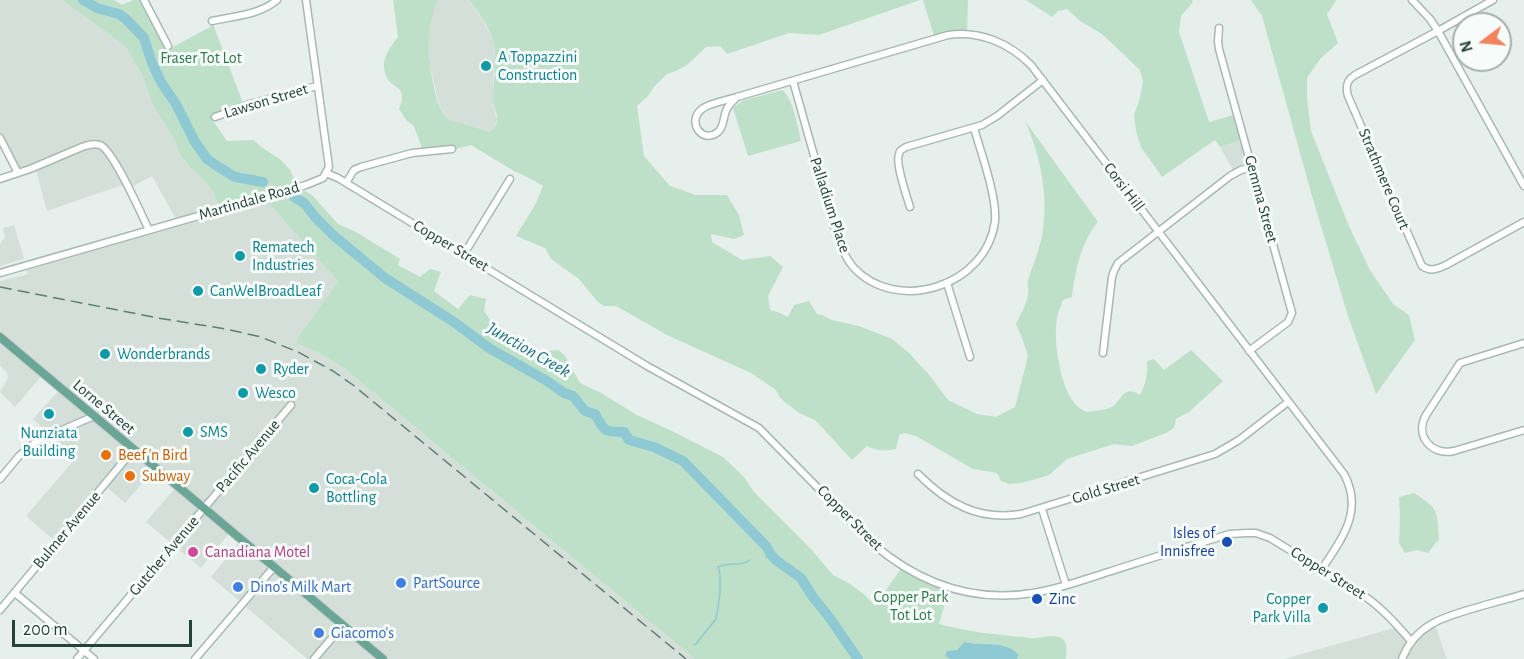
<!DOCTYPE html>
<html>
<head>
<meta charset="utf-8">
<style>
  body { margin:0 }
  #map { position:relative; width:1524px; height:659px; overflow:hidden; background:#e6efeb; font-family:"Alegreya Sans",sans-serif }
  canvas { display:block }
  .north { position:absolute; left:1452px; top:12px; width:60px; height:60px; box-sizing:border-box; background:#f7fbf9; border:2px solid #a3b1ad; border-radius:50%; rotate:254deg; font-size:16px; font-weight:700; line-height:24px; text-align:center; color:#24423a }
  .north::after { content:''; display:block; margin:auto; width:21px; height:27px; background:#f4845f; clip-path:polygon(50% 0,100% 100%,50% 72%,0 100%) }
  .scale { position:absolute; left:12px; top:620px; width:180px; height:27px; box-sizing:border-box; border:3px solid #24423a; border-top:0; padding-left:8px; font-size:18px; line-height:21px; white-space:nowrap; color:#24423a; -webkit-text-stroke:4px #f7fbf9; paint-order:stroke }
</style>
</head>
<body>
<div id="map">
<canvas width="1524" height="659"></canvas>
<div class="north">N</div>
<div class="scale">200 m</div>
</div>
<script>
const c = document.querySelector('canvas').getContext('2d');
c.lineJoin = 'round';
function fillPath(path, color) {
  c.fillStyle = color;
  c.fill(path, 'evenodd');
}
function stroke(path, color, width, dash) {
  c.strokeStyle = color;
  c.lineWidth = width;
  c.lineCap = dash ? 'butt' : 'round';
  c.setLineDash(dash || []);
  c.stroke(path);
}
function write(font, color, halo, rows, align = 'center') {
  c.font = font + ' "Alegreya Sans",sans-serif';
  c.lineWidth = 6;
  c.setLineDash([]);
  c.textBaseline = 'middle';
  c.strokeStyle = halo;
  c.fillStyle = color;
  for (const [text, x, y, turn = 0] of rows) {
    c.save();
    c.translate(x, y);
    c.rotate((+turn || 0) * Math.PI / 180);
    c.textAlign = isNaN(turn) ? turn : align;
    if (halo) c.strokeText(text, 0, 0);
    c.fillText(text, 0, 0);
    c.restore();
  }
}
fillPath(new Path2D(`
  M0 0H62L125 46 142 75 153 105 175 141 179 153 189 166 206 182 214 193 219 209 263 197 338 281 298 337 296 343 321 354 345 369 695 659H307L211 577 241 540 231 531 201 568 146 522 177 486 155 469 125 503 104 485 56 542 26 516 75 459 33 419 60 389 43 374 15 407 0 392 8 378 7 373 0 365V281L28 274 25 265 177 221 152 176 128 189 125 184 47 211 35 167 18 173 0 139Z
  M438 0H469L483 21 493 39 496 59 493 80V105L497 119 494 128 490 132 447 119 439 105 430 64 429 35 433 10Z
  M1244 139 1252 166 1235 173 1220 147Z
  M14 225 24 259 0 266V244L5 237 3 228Z
  M1434 622 1447 659H1284L1398 627 1411 641Z`), '#d4dfda');
fillPath(new Path2D(`
  M62 0H114L122 5 133 0H144L169 49 210 27 212 21 244 106 212 119 227 141 254 140 261 147 280 159 290 170 298 187 312 195 338 224 356 232 400 259 398 265 420 277 430 269 441 272 434 291 458 309 470 295 486 299 484 311C493 325 505 342 521 349 531 352 549 351 559 350L565 356 580 383 601 393 637 415 674 432 723 457 743 476 754 492 810 548 833 575 850 584 865 595 875 606 902 567 949 589 939 624C966 631 995 635 1023 637 1028 638 1033 639 1037 638 1045 637 1053 634 1061 638 1069 642 1066 652 1066 659H1017L1019 655C1006 640 982 646 964 642L957 650 945 656 950 659H695L345 369 321 354 296 343 298 337 338 281 263 197 219 209 214 193 206 182 189 166 179 153 175 141 153 105 142 75 125 46Z
  M393 0H438C424 31 429 71 438 103 440 109 444 114 448 119L490 132C493 129 497 125 497 120 498 114 494 108 493 102 492 81 499 61 493 41 489 26 478 12 469 0H920L819 35 789 33 727 54 720 46 706 47 687 65 676 71 667 74 654 87 648 96 637 106 644 156 670 186 696 195H727L739 215 744 235 734 239 711 234 712 242 742 260 770 256 783 267 768 296 770 310 778 312 788 317 794 305 809 301 817 314 822 315 832 320 859 326 892 339 909 353 930 376 948 400 977 414 996 417 1015 407 1028 356 1022 338 1016 324C1020 315 1027 304 1028 294 1029 289 1027 285 1028 280 1033 265 1039 251 1042 236 1049 197 1041 157 1025 121L1098 222C1081 242 1075 271 1072 297L1063 300C1061 306 1058 312 1057 318 1053 341 1060 386 1075 404 1079 408 1082 410 1087 412 1094 411 1105 410 1112 407 1122 400 1123 384 1140 395 1146 383 1148 374 1147 361L1154 359 1164 370 1191 350 1223 381 1189 412 1176 419 1174 428 1166 433 1132 446 1114 444 1067 459 1049 475 1036 479 1021 483 1009 484 1001 481 997 473 973 469 916 436 905 433 899 435 896 449C885 451 877 451 867 446L852 460 815 420 799 413 780 398 776 390 751 373 667 335 616 306H604L597 301 579 279 551 259 545 248 516 236 536 203 543 186 529 178 514 171 471 145 447 151 413 154 422 148 414 126 407 121 399 109C401 104 404 96 400 90 398 87 392 85 389 81 378 64 387 51 398 37Z
  M923 0H968L967 34 935 39Z
  M1026 0H1192L1193 2 1181 16 1179 32 1209 122 1237 114 1244 139 1220 147 1215 140 1162 177 1141 147 1136 131 1134 115 1140 98 1143 81 1140 70 1102 34 1080 21 1067 9 1058 11 1052 17Z
  M1251 0H1336V1L1327 14 1338 43 1320 59 1307 78V99L1311 131 1348 224 1370 270 1393 304 1409 315 1415 340 1376 394 1348 316 1312 196 1262 16Z
  M782 90C793 97 798 128 801 141L748 156 733 108 742 101Z
  M1414 493C1439 509 1437 511 1439 539L1428 553 1417 550 1405 553 1399 543 1400 517 1399 497Z`), '#bfe0c8');
fillPath(new Path2D(`
  M964 642C982 646 1006 640 1019 655L1017 659H950L945 656 947 651 957 650Z`), '#8ec9d4');
stroke(new Path2D(`
  M766 557 772 556
  M695 645 716 619 720 594V574L718 567C728 562 741 567 750 560`), '#8ec9d4', 1.5);
stroke(new Path2D(`
  M83 0 97 8 119 14 127 20 144 38 152 63 161 82 176 104 195 142 207 159 217 166 235 177 263 182
  M294 197 304 203 316 218 333 235 385 278 454 322 489 348 547 381 564 393 573 396 585 411 595 414C605 431 603 432 624 432L629 440 654 447 683 461 766 546 772 556 777 561 801 578 813 597 829 617 858 659`), '#8ec9d4', 10);
const minor = new Path2D(`
  M144 0 168 46
  M1412 0 1430 19 1438 31 1524 186
  M1493 0 1438 31 1355 75C1347 80 1345 86 1348 96L1422 266C1431 272 1437 269 1446 265L1524 222
  M212 21C234 16 260 15 277 0
  M1219 28 1218 41 1219 49 1292 313 1288 322 1249 351
  M793 81 835 230C840 244 844 256 853 267 897 315 987 286 995 221 997 196 981 153 974 128
  M737 97C733 101 728 105 726 111 723 118 724 127 718 132 702 145 686 121 702 109 710 103 728 100 737 97L948 35C979 30 1009 43 1031 65L1344 474C1364 511 1342 538 1322 569
  M215 117 250 104 317 86
  M0 138 18 173
  M326 173 338 178 647 366 759 428 873 544C919 583 972 603 1033 593 1059 589 1083 580 1108 572 1149 559 1189 546 1230 534L1247 533H1256L1270 538 1363 595C1382 608 1396 624 1411 641
  M0 179 30 169 82 147C88 145 94 143 100 145 114 151 141 214 149 230
  M346 183 354 170 361 167 412 153 452 149
  M910 207C907 197 895 163 899 154 900 150 901 150 906 147L982 125 997 116 1043 80
  M464 254 510 179
  M0 273 306 185 323 178 329 167 306 0
  M947 283 970 357
  M1524 343 1460 363 1426 415C1414 436 1432 456 1454 451L1524 430
  M1103 353 1112 277 1114 271 1118 263 1230 176 1241 170 1253 167
  M918 474C947 503 978 521 1021 514L1215 454 1239 440 1288 402
  M0 479 19 456 37 441 94 416
  M1042 509 1066 585
  M15 593 94 659
  M0 610 133 450
  M77 659 291 405
  M195 659 274 567
  M314 659 343 625
  M1402 659C1415 625 1443 617 1475 608 1491 603 1508 599 1524 594`);
const major = new Path2D(`
  M0 337C128 445 256 551 383 659`);
stroke(minor, '#a8b8b2', 9);
stroke(major, '#c2cac8', 10);
stroke(minor, '#fff', 6);
stroke(major, '#6aa596', 8);
stroke(new Path2D(`
  M0 287 158 318 226 329 261 337 298 352 333 371 353 385 686 659`), '#5f7d75', 1.5, [12, 6]);
for (const [x, y, r, color] of [
  [486,66,6,"#0f9aa8"],
  [240,256,6,"#0f9aa8"],
  [198,291,6,"#0f9aa8"],
  [105,354,6,"#0f9aa8"],
  [261,369,6,"#0f9aa8"],
  [243,393,6,"#0f9aa8"],
  [49,414,6,"#0f9aa8"],
  [188,432,6,"#0f9aa8"],
  [106,455,6,"#e8710a"],
  [130,476,6,"#e8710a"],
  [314,488,6,"#0f9aa8"],
  [1227,542,6,"#1a4fb4"],
  [193,552,6,"#d1479c"],
  [401,583,6,"#3f7fe0"],
  [238,587,6,"#3f7fe0"],
  [1037,599,6,"#1a4fb4"],
  [1323,608,6,"#0f9aa8"],
  [319,633,6,"#3f7fe0"]
]) {
  const dot = new Path2D();
  dot.arc(x, y, r, 0, 2 * Math.PI);
  c.fillStyle = color;
  c.fill(dot);
  stroke(dot, '#f7fbf9', 2);
}
write('16px', '#0d838f', '#f7fbf9', [
  ["A Toppazzini",498,57],
  ["Construction",498,75],
  ["Rematech",252,247],
  ["Industries",252,265],
  ["CanWelBroadLeaf",210,291],
  ["Wonderbrands",117,354],
  ["Ryder",273,369],
  ["Wesco",255,393],
  ["SMS",200,432],
  ["Nunziata",49,433,"center"],
  ["Building",49,451,"center"],
  ["Coca-Cola",326,479],
  ["Bottling",326,497],
  ["Copper",1311,599,"right"],
  ["Park Villa",1311,617,"right"]
], 'left');
write('16px', '#2d7a4b', '#f7fbf9', [
  ["Fraser Tot Lot",201,58],
  ["Copper Park",911,597],
  ["Tot Lot",911,615]
]);
write('16px', '#24423a', '#f7fbf9', [
  ["Lawson Street",266,101,-17],
  ["Strathmere Court",1384,179,67],
  ["Corsi Hill",1124,187,53],
  ["Gemma Street",1261,199,75],
  ["Martindale Road",249,201,-16],
  ["Palladium Place",830,205,72],
  ["Copper Street",451,246,31],
  ["Lorne Street",104,407,40],
  ["Pacific Avenue",248,456,-50],
  ["Gold Street",1106,489,-17],
  ["Copper Street",850,518,45],
  ["Bulmer Avenue",67,530,-50],
  ["Gutcher Avenue",164,556,-50],
  ["Copper Street",1328,573,32]
]);
write('16px', '#c56008', '#f7fbf9', [
  ["Beef 'n Bird",118,455],
  ["Subway",142,476]
], 'left');
write('16px', '#164399', '#f7fbf9', [
  ["Isles of",1215,533],
  ["Innisfree",1215,551],
  ["Zinc",1049,599,"left"]
], 'right');
write('16px', '#b23c85', '#f7fbf9', [
  ["Canadiana Motel",205,552]
], 'left');
write('16px', '#366cbe', '#f7fbf9', [
  ["PartSource",413,583],
  ["Dino's Milk Mart",250,587],
  ["Giacomo's",331,633]
], 'left');
write('italic 18px', '#1c6f80', '#f7fbf9', [
  ["Junction Creek",529,350,30]
]);
</script>
</body>
</html>
